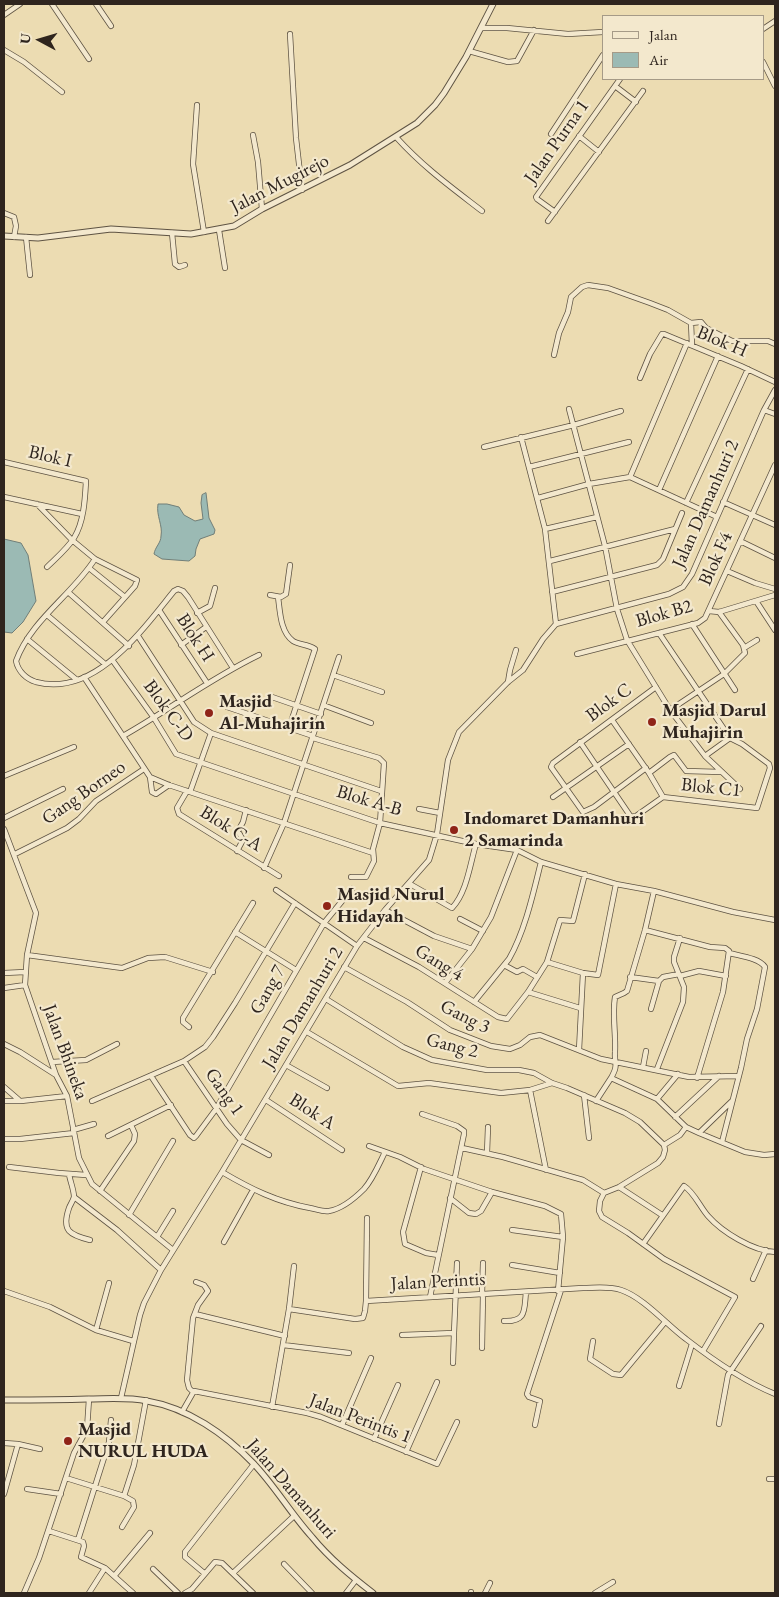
<!DOCTYPE html>
<html>
<head>
<meta charset="utf-8">
<style>
  body { margin:0 }
  #map { position:relative; width:779px; height:1597px; overflow:hidden; background:#ecdcb2; font-family:"EB Garamond",serif }
  canvas { display:block }
  .frame { position:absolute; inset:0; border:5px solid #2f251e; pointer-events:none }
  .legend { position:absolute; left:602px; top:15px; width:162px; height:65px; box-sizing:border-box; background:#f3e8cd; border:1px solid #a59a87; margin:0; padding:6px 9px; list-style:none; font-size:15px; color:#2f251e }
  .legend li { display:flex; align-items:center; gap:10px; height:25px }
  .legend b { width:25px; border:1px solid #a59a87 }
  .north { position:absolute; left:15px; top:15px; width:50px; height:50px; -webkit-text-stroke:4px #f3e8cd; paint-order:stroke; rotate:276deg; font-size:14px; font-weight:700; line-height:20px; text-align:center; color:#2f251e }
  .north::after { content:''; display:block; margin:auto; width:18px; height:22px; background:#2f251e; clip-path:polygon(50% 0,100% 100%,50% 72%,0 100%) }
</style>
</head>
<body>
<div id="map">
<canvas width="779" height="1597"></canvas>
<div class="frame"></div>
<ul class="legend">
<li><b style="height:6px;background:#f3e8cd"></b>Jalan</li>
<li><b style="height:14px;background:#9bbab4"></b>Air</li>
</ul>
<div class="north">U</div>
</div>
<script>
const c = document.querySelector('canvas').getContext('2d');
c.lineJoin = 'round';
function fillPath(path, color) {
  c.fillStyle = color;
  c.fill(path, 'evenodd');
}
function stroke(path, color, width, dash) {
  c.strokeStyle = color;
  c.lineWidth = width;
  c.lineCap = dash ? 'butt' : 'round';
  c.setLineDash(dash || []);
  c.stroke(path);
}
function write(font, color, halo, rows, align = 'center') {
  c.font = font + ' "EB Garamond",serif';
  c.lineWidth = 4.5;
  c.setLineDash([]);
  c.textBaseline = 'middle';
  c.strokeStyle = halo;
  c.fillStyle = color;
  for (const [text, x, y, turn = 0] of rows) {
    c.save();
    c.translate(x, y);
    c.rotate((+turn || 0) * Math.PI / 180);
    c.textAlign = isNaN(turn) ? turn : align;
    if (halo) c.strokeText(text, 0, 0);
    c.fillText(text, 0, 0);
    c.restore();
  }
}
const water = new Path2D(`
  M206 493 209 518 215 530 214 534 200 539 196 549 195 556 189 561 162 559 154 554C155 547 161 543 161 536 163 525 156 516 158 504H167L179 507 184 515 195 521 203 519 201 503 202 495Z
  M4 539 21 543 28 555 36 601 23 622 12 633 4 632Z`);
fillPath(water, '#9bbab4');
stroke(water, '#707e78', 1);
const minor = new Path2D(`
  M52 4 89 59
  M96 4 111 26
  M4 15 20 4
  M481 28H507L568 34 603 32
  M763 29 775 21
  M290 34 296 138 302 190
  M4 50 24 62 62 92
  M469 51 508 62 517 61 534 30
  M763 62 775 86
  M615 86 636 102
  M197 105 193 164 204 232
  M551 134 603 55
  M253 135 258 162 262 209
  M579 136 599 152
  M396 137C423 167 451 187 482 211
  M555 212 537 199 536 197 620 79
  M4 213 14 217 16 226 14 237
  M548 221 643 91
  M219 230 225 268
  M172 233 175 264 179 267 185 265
  M26 237 30 275
  M691 323 701 322 706 328 732 341H768L775 344
  M554 355 559 333 568 312 571 297 582 287 588 285 608 288 650 303 668 310 691 323 692 345
  M640 378 650 354 662 334H664L741 366 775 382
  M569 409 605 546 617 609 627 640 670 710 705 756 740 789
  M764 410 775 414
  M521 437 545 529 556 624
  M484 447 574 425 621 411
  M4 462 86 481C85 499 84 522 74 538 67 549 56 558 47 567
  M529 467 629 442
  M630 477 687 343
  M630 477 717 517
  M659 490 718 356
  M4 497 82 514
  M538 498 589 484 630 477
  M723 502 775 525
  M686 503 748 369
  M37 504 72 540 95 559 137 580 135 586 103 622
  M545 529 597 517
  M740 541 775 558
  M95 559C72 595 31 620 16 661 18 671 26 679 36 682 95 698 143 629 174 591L178 589 183 591 188 597 233 668
  M550 561 675 529
  M89 568 125 597
  M727 571 755 583 775 589
  M68 592 129 646
  M552 592 657 565 663 559 682 513
  M270 595 281 597 286 594 290 565
  M278 597C280 610 280 632 293 641 299 645 308 644 315 649L289 728
  M756 601 775 630
  M159 610 207 683
  M709 611 719 612 775 595
  M197 613 210 606 215 588
  M47 615 105 664
  M692 624 735 690
  M659 633 730 738 742 744 769 764 770 768 757 808 663 797
  M138 636 194 722 211 733 381 791
  M27 639 77 680
  M181 645 206 627
  M744 648 757 640
  M577 654 698 623 705 618 775 465
  M113 661 154 718 176 754 179 755 380 823 476 844 517 850 541 862 616 884 654 891 733 912 775 920
  M333 675 382 692
  M84 677 150 777 152 792 156 794 169 785
  M508 682 510 670 516 650
  M272 697 321 714
  M323 705 371 723
  M227 707 313 736
  M670 710 724 674 745 653 743 645 719 612
  M612 720 649 773 663 797
  M123 736C169 710 211 678 259 655
  M313 738 379 758 384 763 380 823 373 849 374 861 366 877H351
  M580 742 631 817 636 816 663 797
  M705 756 730 738
  M646 768 594 807 583 812 551 767 553 763 656 687
  M649 773 670 757 674 755 686 771 721 772
  M4 776 74 747
  M150 777 169 785 373 853
  M187 791 177 808 179 814 279 876
  M190 792 211 733
  M553 797 629 744
  M419 809 440 813
  M4 818 63 789
  M4 829 36 913 27 955 25 985 56 1075 67 1096 79 1158 92 1184 173 1250
  M237 851 243 840 238 831 243 822 246 810
  M15 854 67 828 79 819 96 801 144 769
  M264 868 284 823 339 657
  M410 884 452 908C467 892 470 864 476 844
  M276 890 357 946
  M654 891 645 930 627 991 624 993 615 997C612 1015 616 1033 615 1052 614 1064 619 1064 611 1078L657 1099 686 1127 699 1133 745 1152 764 1155 775 1154
  M385 910 434 936 472 949
  M460 919 483 931
  M645 930 710 947 725 948 729 951 723 992 697 1078
  M235 932 296 970
  M364 938 419 967 498 1017 507 1019 528 992 547 962 560 920 573 921 585 874
  M27 955 122 968 148 958 165 957 213 972
  M547 962 583 973 598 975 616 884
  M504 965 517 972 523 969 537 977
  M344 967 407 1002 450 1030 491 1046 510 1049 520 1045 530 1037 540 1035 601 1059 689 1077 739 1076
  M4 973 25 972
  M680 976 699 971 726 976
  M630 977 659 981
  M445 983 472 949 491 917 517 850
  M4 988 25 985
  M528 992 580 1008
  M326 999 403 1047 432 1060 487 1070H519L534 1073 552 1083 567 1088 625 1113 640 1122 664 1145
  M474 1002 509 959C525 931 533 894 541 862
  M651 1009 659 981 663 977 679 974
  M189 1027 183 1022V1018L253 903
  M307 1032 398 1086 429 1083 501 1093 530 1090 552 1083
  M4 1044 20 1052 56 1075
  M579 1050 583 973
  M184 1061 227 1124 241 1140 269 1155
  M52 1062 86 1060 117 1044
  M286 1065 327 1088
  M643 1067 646 1051
  M657 1069 683 1002 684 987 674 962V957L680 938
  M151 1076 190 1135 194 1138 196 1136 216 1109 324 923 352 889
  M4 1087 19 1100
  M530 1090 546 1170
  M584 1095 589 1138
  M657 1099 678 1074
  M266 1100 342 1150
  M4 1101H21L67 1096
  M92 1101 184 1061 205 1047 213 1037 235 1003 295 903
  M596 1101 611 1078
  M422 1114 457 1126 464 1131V1134L430 1297
  M675 1117 719 1076
  M73 1130 94 1124
  M699 1133 732 1101
  M108 1136 171 1105
  M4 1139H20L74 1133
  M722 1142 741 1068 747 1039 757 1009 765 967C759 958 740 956 729 953
  M664 1145 665 1150 663 1157 658 1163 619 1187 604 1193 600 1201 599 1211 602 1217 628 1233 664 1259 735 1297 703 1351
  M664 1145 680 1135 686 1127
  M369 1146 400 1157 424 1169 492 1192 545 1206 561 1214 563 1237 558 1291
  M462 1148 503 1157 583 1180 604 1193
  M487 1153 488 1127
  M9 1167 59 1173 86 1175
  M421 1167 403 1232 405 1244 426 1253 438 1255
  M222 1172C251 1189 277 1202 310 1208 316 1209 323 1212 329 1211 341 1209 355 1198 364 1189 373 1179 379 1164 385 1152
  M69 1174C70 1181 74 1190 74 1197 73 1201 70 1205 69 1208 61 1231 70 1235 90 1240
  M619 1187 662 1215
  M100 1191 134 1141 135 1134 131 1125
  M74 1197 117 1230 161 1270
  M450 1198 469 1213 476 1214 481 1211 492 1192
  M129 1215 173 1141
  M512 1230 563 1237
  M157 1237 173 1211
  M224 1242 253 1190
  M643 1244 684 1186C694 1192 700 1207 708 1216 722 1232 753 1251 775 1252
  M512 1265 560 1273
  M753 1279 766 1250
  M4 1291 50 1307 96 1330 133 1341
  M482 1294 483 1263
  M366 1301 583 1288C595 1288 609 1286 621 1290 643 1297 668 1326 686 1339 713 1360 743 1381 775 1394
  M289 1309 355 1319 363 1318 365 1311 366 1301 367 1218
  M195 1314 285 1336
  M504 1321C527 1322 524 1310 526 1292
  M96 1330 109 1283
  M402 1335 454 1333 457 1263
  M593 1341 590 1359 613 1374 621 1375 665 1322
  M283 1345 349 1353
  M482 1348 483 1294
  M453 1363 454 1333
  M679 1386 692 1344
  M192 1391 189 1388 187 1380 193 1318 198 1305 208 1291 204 1285 196 1282
  M121 1398 140 1315 144 1303 161 1270 222 1172 357 946 385 910 429 860 437 834 448 760 459 732 508 682 523 670 543 639 556 624 669 594 683 587 692 574 764 410 775 390
  M272 1407 289 1309 294 1266
  M182 1412 194 1391 307 1413 321 1417 437 1464 457 1422
  M719 1424 728 1375 761 1326
  M342 1425 371 1358
  M535 1425 540 1401 529 1397 527 1394 561 1290
  M374 1439 398 1385
  M4 1443 18 1444 40 1449
  M406 1452 437 1382
  M66 1478 124 1496 133 1501 134 1507 122 1527
  M769 1479H775
  M27 1489 61 1494
  M4 1494 18 1444
  M124 1496 134 1465 146 1400
  M49 1531 83 1542 84 1546 81 1557 105 1568 133 1593
  M78 1540 109 1442 111 1420
  M284 1564 312 1593
  M153 1569 178 1593
  M204 1573 185 1557V1552L254 1464
  M233 1573 294 1516
  M115 1575 150 1533
  M24 1593 39 1558 74 1453 87 1429 89 1399
  M89 1593 105 1568
  M185 1593 192 1589 215 1562 222 1563 253 1593
  M346 1593 356 1580
  M471 1593V1592
  M485 1593 490 1583
  M595 1593 613 1582`);
const tertiary = new Path2D(`
  M4 236 38 238 111 229 191 234 234 226 262 209 350 165 417 123 435 105 444 93 466 57 493 4
  M4 1400C31 1400 59 1400 87 1399 107 1399 127 1397 147 1401 188 1408 225 1434 253 1463 275 1486 291 1514 312 1537 330 1559 351 1576 373 1593`);
stroke(minor, '#5e5343', 6);
stroke(tertiary, '#5e5343', 7);
stroke(minor, '#f3e8cd', 4.5);
stroke(tertiary, '#f3e8cd', 5);
for (const [x, y, r, color] of [
  [209,713,5,"#8f2418"],
  [652,722,5,"#8f2418"],
  [454,830,5,"#8f2418"],
  [327,906,5,"#8f2418"],
  [68,1441,5,"#8f2418"]
]) {
  const dot = new Path2D();
  dot.arc(x, y, r, 0, 2 * Math.PI);
  c.fillStyle = color;
  c.fill(dot);
  stroke(dot, '#f3e8cd', 2);
}
write('19px', '#2f251e', '#f3e8cd', [
  ["Jalan Purna 1",557,142,-55],
  ["Jalan Mugirejo",280,184,-27],
  ["Blok H",722,342,23],
  ["Blok I",50,457,13],
  ["Jalan Damanhuri 2",706,504,-66],
  ["Blok F4",716,559,-66],
  ["Blok B2",664,614,-16],
  ["Blok H",195,638,57],
  ["Blok C",609,703,-36],
  ["Blok C-D",168,711,54],
  ["Blok C1",711,788,6],
  ["Gang Borneo",84,793,-35],
  ["Blok A-B",369,801,17],
  ["Blok C-A",231,829,32],
  ["Gang 4",439,963,31],
  ["Gang 7",268,990,-61],
  ["Jalan Damanhuri 2",303,1008,-59],
  ["Gang 3",465,1017,26],
  ["Gang 2",452,1046,14],
  ["Jalan Bhineka",65,1052,70],
  ["Gang 1",224,1092,55],
  ["Blok A",312,1112,33],
  ["Jalan Perintis",438,1282,-3],
  ["Jalan Perintis 1",360,1419,21],
  ["Jalan Damanhuri",291,1489,49]
]);
write('bold 19px', '#2f251e', '#f3e8cd', [
  ["Masjid",219,702],
  ["Al-Muhajirin",219,724],
  ["Masjid Darul",662,711],
  ["Muhajirin",662,733],
  ["Indomaret Damanhuri",464,819],
  ["2 Samarinda",464,841],
  ["Masjid Nurul",337,895],
  ["Hidayah",337,917],
  ["Masjid",78,1430],
  ["NURUL HUDA",78,1452]
], 'left');
</script>
</body>
</html>
